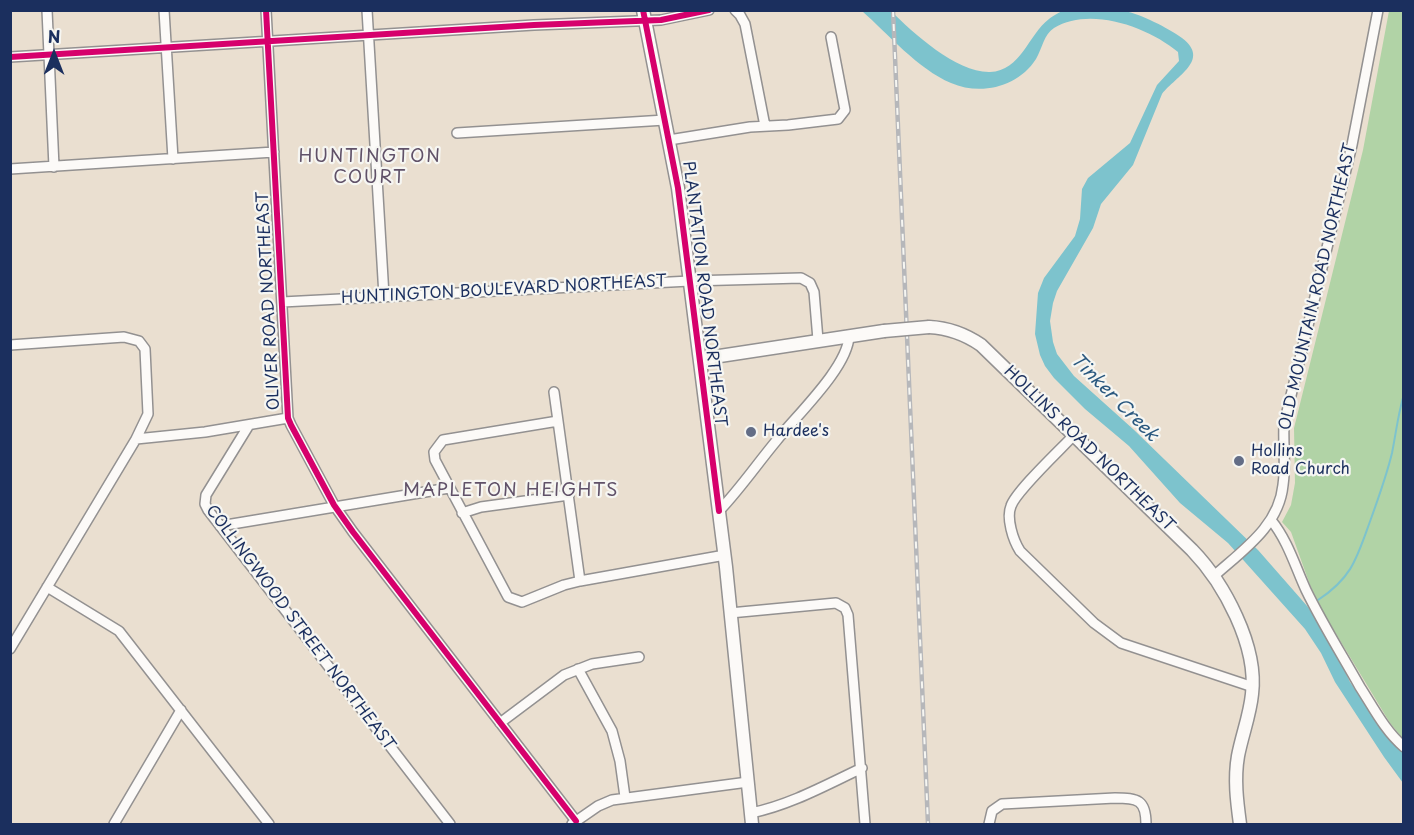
<!DOCTYPE html>
<html>
<head>
<meta charset="utf-8">
<style>
  body { margin:0 }
  #map { position:relative; width:1414px; height:835px; overflow:hidden; background:#eadfd0; font-family:"Playpen Sans",sans-serif }
  canvas { display:block }
  .frame { position:absolute; inset:0; border:12px solid #1b2f5e; pointer-events:none }
  .north { position:absolute; left:24px; top:24px; width:60px; height:60px; -webkit-text-stroke:4px #f6f6f2; paint-order:stroke; rotate:0deg; font-size:16px; font-weight:700; line-height:24px; text-align:center; color:#1b2f5e }
  .north::after { content:''; display:block; margin:auto; width:21px; height:27px; background:#1b2f5e; clip-path:polygon(50% 0,100% 100%,50% 72%,0 100%) }
</style>
</head>
<body>
<div id="map">
<canvas width="1414" height="835"></canvas>
<div class="frame"></div>
<div class="north">N</div>
</div>
<script>
const c = document.querySelector('canvas').getContext('2d');
c.lineJoin = 'round';
function fillPath(path, color) {
  c.fillStyle = color;
  c.fill(path, 'evenodd');
}
function stroke(path, color, width, dash) {
  c.strokeStyle = color;
  c.lineWidth = width;
  c.lineCap = dash ? 'butt' : 'round';
  c.setLineDash(dash || []);
  c.stroke(path);
}
function write(font, color, halo, rows, align = 'center') {
  c.font = font + ' "Playpen Sans",sans-serif';
  c.lineWidth = 4.5;
  c.setLineDash([]);
  c.textBaseline = 'middle';
  c.strokeStyle = halo;
  c.fillStyle = color;
  for (const [text, x, y, turn = 0] of rows) {
    c.save();
    c.translate(x, y);
    c.rotate((+turn || 0) * Math.PI / 180);
    c.textAlign = isNaN(turn) ? turn : align;
    if (halo) c.strokeText(text, 0, 0);
    c.fillText(text, 0, 0);
    c.restore();
  }
}
fillPath(new Path2D(`
  M1389 11H1404L1403 739 1390 723 1324 614 1310 585 1291 532 1282 522 1291 505 1295 483 1294 428 1363 150Z`), '#b1d3a6');
fillPath(new Path2D(`
  M862 11H891C913 33 957 73 990 72 1021 71 1028 35 1049 19 1053 16 1060 11 1065 11 1076 8 1114 9 1124 11 1141 14 1168 28 1182 38 1211 60 1176 76 1162 94L1133 165 1101 204 1093 228 1057 291 1053 303 1050 321 1053 342 1057 354 1074 376 1133 429 1258 550 1308 607 1331 642 1350 682 1376 720 1403 750V783L1384 757 1335 682 1321 653 1305 629 1228 543 1180 503 1129 446 1085 409 1054 378 1045 366 1040 355 1035 334 1038 293 1044 278 1075 236 1080 219 1082 189 1088 178 1130 143 1157 85 1179 61 1178 52C1148 27 1090 6 1054 28 1044 34 1042 49 1036 59 1018 87 981 96 951 83 918 69 888 34 862 11Z`), '#7dc3cd');
stroke(new Path2D(`
  M1318 600C1350 579 1356 561 1368 527 1377 502 1386 478 1392 453 1396 433 1398 414 1404 394`), '#7dc3cd', 2);
const minor = new Path2D(`
  M47 10 54 167
  M164 10 173 159
  M266 10 288 418 291 425 334 505 353 532 576 821
  M367 10 384 296
  M735 10 740 15 745 24 765 126
  M10 57 534 25 661 20 709 10
  M457 133 665 120
  M669 140 750 127 788 125 838 119 845 110 831 37
  M10 169 274 152
  M282 302 690 281 801 278 810 283 814 292 818 340
  M10 345 124 337 139 341 145 349 148 414 136 439
  M554 392 580 581
  M558 421 443 440 434 452 435 460 508 597 522 602 564 585 580 581 725 555
  M249 425 206 495 205 504 208 510 450 824
  M1074 435C1061 449 1016 491 1011 506 1006 518 1013 540 1020 551L1094 623 1121 643 1253 687
  M719 511C740 489 757 464 777 440 797 415 848 367 849 336
  M462 513 481 507 569 495
  M1271 520C1288 541 1295 566 1306 590 1322 623 1342 655 1360 687 1373 707 1385 731 1404 747
  M220 526 449 488
  M1214 576C1243 550 1279 526 1283 485 1286 465 1283 444 1284 424L1352 145 1378 10
  M47 587 119 631 269 824
  M730 613 836 603 845 608 848 615 865 824
  M10 649 136 439 205 432 288 418
  M578 669 612 731 620 761 625 797
  M500 723 564 675 592 664 639 657
  M751 813C790 805 826 785 862 768
  M114 824 181 710
  M572 824 598 806 612 800 748 782
  M989 824 992 811 1002 804 1115 798C1138 798 1146 800 1146 824`);
const major = new Path2D(`
  M643 10 678 188 726 567 752 824
  M929 327C949 328 965 334 981 345L1192 550C1224 583 1258 646 1252 694 1250 715 1242 735 1238 756 1234 779 1237 802 1240 824
  M700 359 884 331`);
stroke(minor, '#939191', 12);
stroke(major, '#939191', 15);
stroke(minor, '#fcfaf8', 9);
stroke(major, '#fcfaf8', 12);
const rail = new Path2D(`
  M893 10 928 824`);
stroke(rail, '#b6b7ba', 4.5);
stroke(rail, '#f6f6f2', 2, [7]);
const majorBridge = new Path2D(`
  M884 331 929 327`);
stroke(majorBridge, '#939191', 15, []);
stroke(majorBridge, '#fcfaf8', 12);
stroke(new Path2D(`
  M266 10 288 418 291 425 334 505 353 532 576 821
  M643 10 678 188 719 511
  M10 57 534 25 661 20 709 10`), '#d6006c', 6);
for (const [x, y, r, color] of [
  [751,432,6,"#636d86"],
  [1239,461,6,"#636d86"]
]) {
  const dot = new Path2D();
  dot.arc(x, y, r, 0, 2 * Math.PI);
  c.fillStyle = color;
  c.fill(dot);
  stroke(dot, '#f6f6f2', 2);
}
write('16px', '#1b2f5e', '#f6f6f2', [
  ["OLD MOUNTAIN ROAD NORTHEAST",1318,287,-77],
  ["HUNTINGTON BOULEVARD NORTHEAST",504,290,-3],
  ["PLANTATION ROAD NORTHEAST",704,294,83],
  ["OLIVER ROAD NORTHEAST",269,301,-93],
  ["HOLLINS ROAD NORTHEAST",1089,449,44],
  ["COLLINGWOOD STREET NORTHEAST",300,628,53]
]);
write('16px', '#1b2f5e', '#f6f6f2', [
  ["Hardee's",763,432],
  ["Hollins",1251,452],
  ["Road Church",1251,470]
], 'left');
c.letterSpacing = '1.5px';
write('18px', '#605168', '#f6f6f2', [
  ["HUNTINGTON",370,157],
  ["COURT",370,178],
  ["MAPLETON HEIGHTS",511,491]
]);
c.letterSpacing = '0px';
write('italic 18px', '#2a587f', '#f6f6f2', [
  ["Tinker Creek",1114,398,45]
]);
</script>
</body>
</html>
